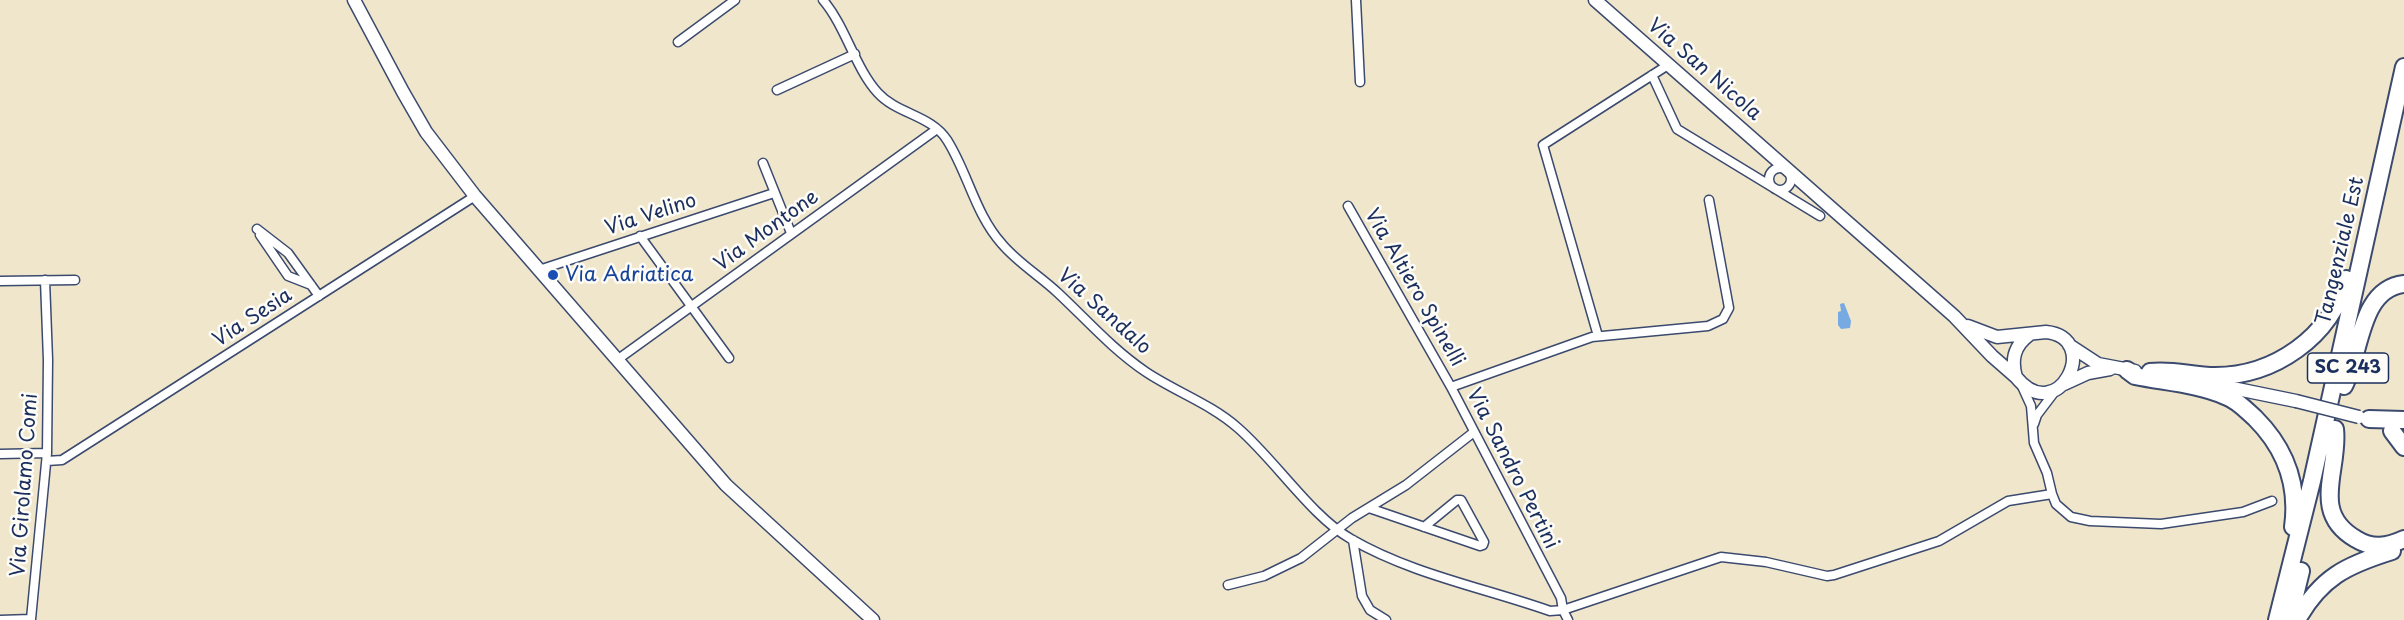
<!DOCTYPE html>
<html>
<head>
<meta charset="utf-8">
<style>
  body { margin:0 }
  canvas { display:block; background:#f0e6cb }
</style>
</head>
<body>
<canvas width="2404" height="620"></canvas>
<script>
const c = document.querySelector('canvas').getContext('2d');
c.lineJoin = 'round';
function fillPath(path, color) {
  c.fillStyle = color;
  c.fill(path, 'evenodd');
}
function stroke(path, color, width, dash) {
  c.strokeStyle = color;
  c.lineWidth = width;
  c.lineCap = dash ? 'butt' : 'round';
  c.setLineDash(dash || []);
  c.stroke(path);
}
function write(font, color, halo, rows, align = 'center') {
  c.font = font + ' "Playpen Sans",sans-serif';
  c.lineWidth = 5;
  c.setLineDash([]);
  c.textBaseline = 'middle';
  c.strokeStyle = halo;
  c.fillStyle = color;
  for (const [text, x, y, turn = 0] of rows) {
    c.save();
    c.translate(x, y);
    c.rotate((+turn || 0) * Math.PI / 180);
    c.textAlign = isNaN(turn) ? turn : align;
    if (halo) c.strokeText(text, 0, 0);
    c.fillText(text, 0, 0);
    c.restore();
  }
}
fillPath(new Path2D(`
  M1844 303 1851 321 1850 328 1841 329 1838 325V312L1841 311 1840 304Z`), '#77a9e3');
const street = new Path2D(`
  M823 0C846 27 855 68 878 93 897 114 931 115 947 140 968 173 975 214 1002 244 1018 263 1040 276 1058 293 1087 320 1112 349 1146 372 1176 392 1211 404 1238 428 1275 460 1311 516 1351 539 1411 574 1485 588 1550 611L1563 610 1568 620
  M1356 0 1360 82
  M678 42 735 0
  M1652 75 1677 129 1820 216
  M777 90 855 54
  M763 163 791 233
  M1769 179a11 11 0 1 1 22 0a11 11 0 1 1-22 0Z
  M1709 200 1729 308 1723 319 1708 326 1592 337 1451 387 1561 598 1563 610 1721 557 1766 562 1827 576 1834 575 1939 541 2008 501 2052 494
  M1348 206 1451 387
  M257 229 288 253 319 296
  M260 235 288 276 311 285
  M640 236 729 358
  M539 270 774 193
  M0 281 75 280
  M1598 336 1543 145 1668 65
  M617 360 937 129
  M2021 384 2031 406 2034 443 2047 473 2052 494 2056 504 2071 517 2090 521 2161 524 2243 512 2272 501
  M2034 424 2037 415 2056 390
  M0 454 47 453
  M47 461 62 460 475 196
  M1369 508 1480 546 1483 545 1484 542 1461 500H1457L1424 527
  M1353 540 1362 596 1370 610 1386 620
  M1228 585 1264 576 1301 558 1352 518 1406 485 1474 432
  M0 620 31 619 47 453 48 360 45 280`);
const secondary = new Path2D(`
  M354 0 403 92 426 132 475 196 726 485 873 620
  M1595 0 1954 316 1992 356 2016 377
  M1968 326 1997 337 2046 332C2103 338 2058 429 2016 377 2011 360 2014 346 2029 335
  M2069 345 2098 364 2135 371
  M2203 382 2296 401
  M2064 384 2088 373 2110 369`);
const highway = new Path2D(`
  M2127 370 2135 376C2164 382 2198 384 2225 396 2237 400 2246 410 2255 418 2285 448 2299 484 2293 527
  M2150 372C2172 369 2193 376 2215 376 2274 376 2331 337 2346 279
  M2344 386C2361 354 2359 289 2404 284
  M2369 419 2404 420
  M2335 429C2340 469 2309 512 2356 539 2372 549 2387 547 2404 539
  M2392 431 2404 447
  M2277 620 2312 481 2404 67
  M2289 620 2301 571
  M2297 620C2321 577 2347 565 2392 551`);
stroke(street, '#3b4a6e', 11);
stroke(secondary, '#3b4a6e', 15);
stroke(highway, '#3b4a6e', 20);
stroke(street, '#fff', 8);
stroke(secondary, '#fff', 12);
stroke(highway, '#fff', 16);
const secondaryBridge = new Path2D(`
  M2296 401 2359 417`);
stroke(secondaryBridge, '#3b4a6e', 15, []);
stroke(secondaryBridge, '#fff', 12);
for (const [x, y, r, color] of [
  [553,275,6,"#1a4fb4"]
]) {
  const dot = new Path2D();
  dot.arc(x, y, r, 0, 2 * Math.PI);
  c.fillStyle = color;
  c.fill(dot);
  stroke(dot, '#fdfcf7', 2);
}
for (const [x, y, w] of [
  [2348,368,81]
]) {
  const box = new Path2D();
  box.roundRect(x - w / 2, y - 15, w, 30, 4.5);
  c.fillStyle = '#fdfcf7';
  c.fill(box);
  stroke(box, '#1b2f5e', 1.5);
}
write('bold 18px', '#1b2f5e', null, [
  ["SC 243",2348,368]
]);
write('20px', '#1b2f5e', '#fdfcf7', [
  ["Via San Nicola",1704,70,41],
  ["Via Velino",651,215,-18],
  ["Via Montone",767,231,-36],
  ["Tangenziale Est",2341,251,-77],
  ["Via Altiero Spinelli",1414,288,60],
  ["Via Sandalo",1104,312,42],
  ["Via Sesia",253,318,-33],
  ["Via Sandro Pertini",1512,469,63],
  ["Via Girolamo Comi",25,485,-86]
]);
write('20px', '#164399', '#fdfcf7', [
  ["Via Adriatica",565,275]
], 'left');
</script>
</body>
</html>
